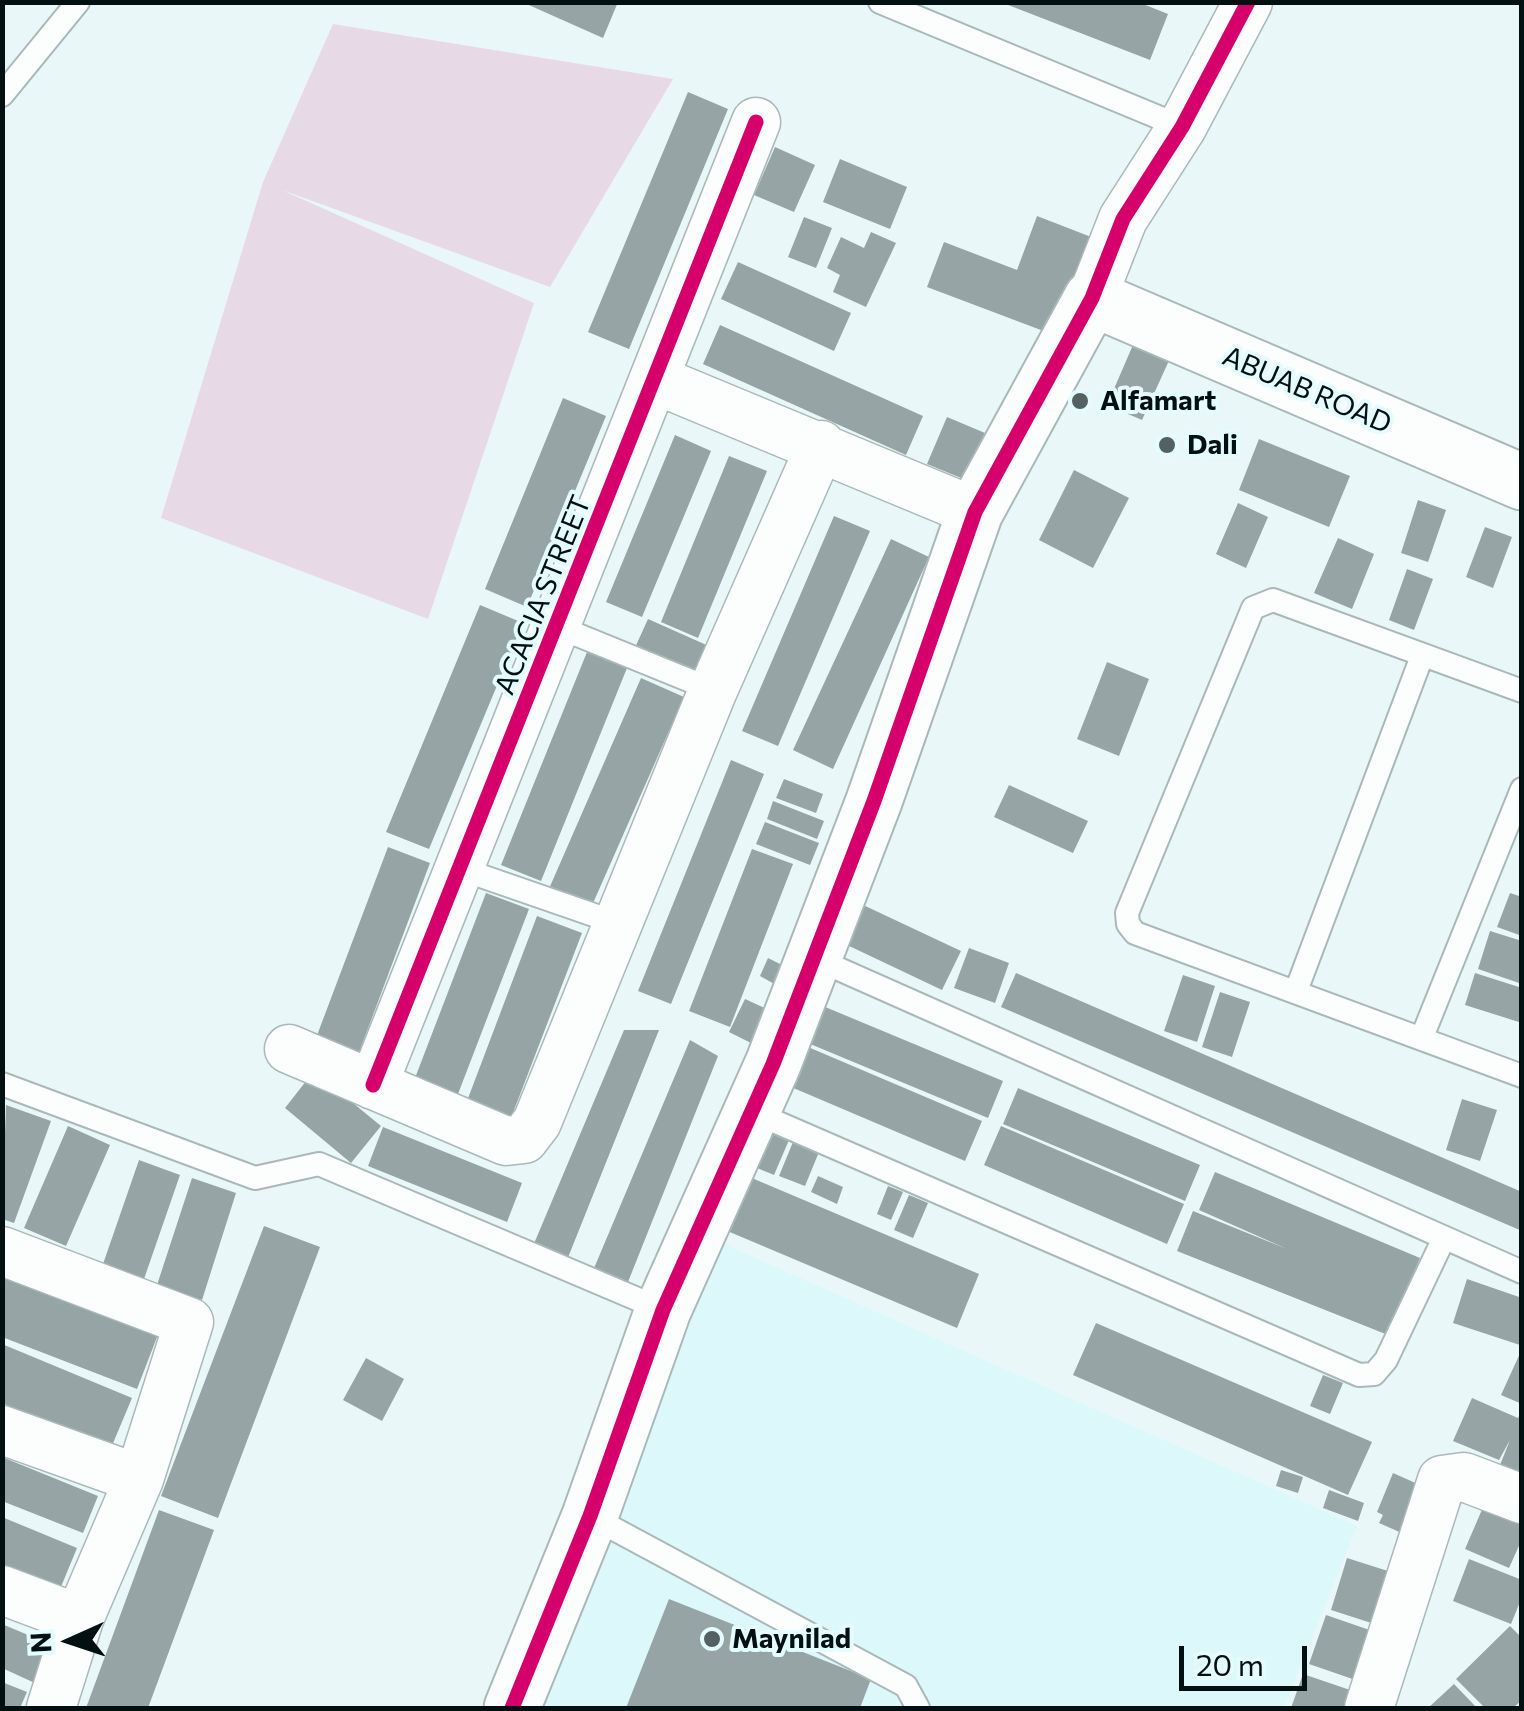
<!DOCTYPE html>
<html>
<head>
<meta charset="utf-8">
<style>
  body { margin:0 }
  #map { position:relative; width:1524px; height:1711px; overflow:hidden; background:#eaf7f8; font-family:Commissioner,sans-serif }
  canvas { display:block }
  .frame { position:absolute; inset:0; border:5px solid #031011; pointer-events:none }
  .north { position:absolute; left:20px; top:1591px; width:100px; height:100px; -webkit-text-stroke:8px #e4fcfe; paint-order:stroke; rotate:267deg; font-size:28px; font-weight:700; line-height:40px; text-align:center; color:#031011 }
  .north::after { content:''; display:block; margin:auto; width:35px; height:45px; background:#031011; clip-path:polygon(50% 0,100% 100%,50% 72%,0 100%) }
  .scale { position:absolute; left:1179px; top:1646px; width:128px; height:45px; box-sizing:border-box; border:5px solid #031011; border-top:0; padding-left:12px; font-size:30px; line-height:35px; white-space:nowrap; color:#031011; -webkit-text-stroke:8px #e4fcfe; paint-order:stroke }
</style>
</head>
<body>
<div id="map">
<canvas width="1524" height="1711"></canvas>
<div class="frame"></div>
<div class="north">N</div>
<div class="scale">20 m</div>
</div>
<script>
const c = document.querySelector('canvas').getContext('2d');
c.lineJoin = 'round';
function fillPath(path, color) {
  c.fillStyle = color;
  c.fill(path, 'evenodd');
}
function stroke(path, color, width, dash) {
  c.strokeStyle = color;
  c.lineWidth = width;
  c.lineCap = dash ? 'butt' : 'round';
  c.setLineDash(dash || []);
  c.stroke(path);
}
function write(font, color, halo, rows, align = 'center') {
  c.font = font + ' Commissioner,sans-serif';
  c.lineWidth = 8;
  c.setLineDash([]);
  c.textBaseline = 'middle';
  c.strokeStyle = halo;
  c.fillStyle = color;
  for (const [text, x, y, turn = 0] of rows) {
    c.save();
    c.translate(x, y);
    c.rotate((+turn || 0) * Math.PI / 180);
    c.textAlign = isNaN(turn) ? turn : align;
    if (halo) c.strokeText(text, 0, 0);
    c.fillText(text, 0, 0);
    c.restore();
  }
}
fillPath(new Path2D(`
  M715 1240 1357 1526 1284 1708H526Z`), '#dcf8fa');
fillPath(new Path2D(`
  M333 24 673 79 550 287 282 190 534 303 428 619 161 518 263 182Z`), '#e7dae6');
fillPath(new Path2D(`
  M522 2H618L603 38Z
  M1138 2 1168 14 1150 60 1003 3Z
  M688 92 728 109 629 349 588 332Z
  M775 147 815 165 794 212 754 195Z
  M840 159 907 187 890 229 823 202Z
  M1037 216 1099 240 1062 338 927 287 944 242 1017 270Z
  M804 217 832 228 816 268 788 257Z
  M871 232 896 243 866 307 833 292 840 275 827 268 841 237 864 248Z
  M738 262 851 313 834 351 721 299Z
  M720 325 923 416 906 455 703 364Z
  M1136 338 1172 354 1142 420 1107 405Z
  M563 398 606 416 527 607 485 589Z
  M947 417 985 433 966 480 927 464Z
  M675 435 711 451 642 617 606 602Z
  M1259 439 1350 476 1329 527 1239 490Z
  M729 456 767 471 698 638 661 622Z
  M1074 470 1129 498 1093 568 1039 540Z
  M1418 500 1446 510 1428 562 1401 553Z
  M1238 503 1268 517 1246 568 1216 554Z
  M834 516 870 531 778 746 742 731Z
  M1485 527 1512 537 1493 588 1466 577Z
  M1338 538 1374 554 1352 609 1314 593Z
  M891 539 929 557 833 769 793 750Z
  M1407 569 1433 579 1414 630 1389 620Z
  M480 605 523 623 429 849 386 832Z
  M648 619 711 647 697 680 633 652Z
  M587 652 627 668 541 881 501 865Z
  M1107 662 1149 679 1119 756 1077 739Z
  M641 678 684 697 590 910 548 891Z
  M731 760 764 774 671 1004 638 991Z
  M784 779 823 794 816 813 776 798Z
  M1009 785 1088 821 1073 853 994 817Z
  M773 801 824 821 817 839 767 819Z
  M765 822 819 843 810 865 756 844Z
  M388 847 430 863 358 1055 316 1038Z
  M752 849 793 864 730 1027 689 1011Z
  M486 893 529 909 458 1094 415 1078Z
  M1510 893 1522 897V936L1497 927Z
  M844 896 961 951 942 990 826 935Z
  M537 916 582 933 511 1118 467 1101Z
  M1490 931 1522 941V984L1478 969Z
  M969 948 1009 963 995 1003 954 988Z
  M768 958 786 967 778 986 760 976Z
  M1016 973 1522 1192V1231L1001 1007Z
  M1475 973 1522 988V1023L1465 1005Z
  M1183 975 1215 986 1197 1042 1164 1031Z
  M1220 992 1250 1002 1232 1057 1202 1047Z
  M745 999 769 1010 753 1044 729 1032Z
  M818 1004 1003 1081 988 1118 803 1041Z
  M624 1030H659L567 1260 533 1246Z
  M690 1040 718 1056 626 1287 592 1273Z
  M801 1044 982 1121 965 1161 784 1084Z
  M314 1071 381 1126 351 1163 285 1108Z
  M1018 1088 1200 1165 1185 1201 1003 1124Z
  M1462 1099 1497 1110 1480 1161 1446 1150Z
  M6 1105 51 1121 14 1223 2 1219Z
  M68 1126 110 1145 66 1246 24 1228Z
  M1001 1126 1184 1204 1167 1244 984 1165Z
  M383 1127 522 1183 507 1222 368 1166Z
  M765 1129 789 1140 774 1175 750 1165Z
  M793 1142 819 1152 805 1186 779 1176Z
  M139 1160 180 1175 144 1279 103 1264Z
  M1215 1172 1420 1258 1388 1335 1177 1251 1193 1211 1287 1249 1199 1210Z
  M747 1176 979 1274 957 1328 725 1230Z
  M818 1176 843 1187 837 1204 811 1192Z
  M192 1178 236 1193 202 1300 157 1285Z
  M888 1186 903 1192 891 1220 877 1214Z
  M909 1195 928 1203 913 1238 894 1230Z
  M264 1226 320 1247 218 1518 161 1496Z
  M2 1270 159 1332 137 1389 2 1337Z
  M1467 1279 1522 1298 1520 1345 1453 1323Z
  M1096 1323 1372 1442 1348 1495 1073 1375Z
  M2 1344 132 1398 111 1448 2 1403Z
  M1522 1349V1404L1501 1395Z
  M366 1358 404 1379 382 1421 343 1400Z
  M1323 1375 1343 1383 1330 1414 1310 1406Z
  M1472 1398 1518 1418 1522 1410V1474L1500 1465 1510 1440 1499 1460 1453 1441Z
  M2 1457 98 1496 83 1533 2 1501Z
  M1281 1470 1303 1477 1298 1493 1276 1486Z
  M1393 1473 1429 1489 1404 1534 1379 1523 1383 1515 1377 1512Z
  M1329 1490 1364 1503 1358 1521 1323 1508Z
  M1487 1498 1522 1513V1539L1509 1568 1465 1549Z
  M159 1510 214 1530 148 1708H86Z
  M2 1517 77 1548 58 1594 2 1571Z
  M1347 1558 1410 1578 1393 1630 1331 1610Z
  M1469 1559 1522 1580V1597L1511 1624 1453 1601Z
  M669 1599 871 1679 860 1708H626Z
  M1326 1615 1384 1635 1367 1684 1309 1664Z
  M2 1624 54 1646 37 1684 2 1668Z
  M1510 1626 1522 1638V1700L1513 1708H1485L1456 1679Z
  M1303 1674 1356 1692 1350 1708H1291Z
  M2 1682 27 1692 20 1708H2Z
  M1454 1684 1477 1708H1428Z`), '#97a4a5');
const lane = new Path2D(`
  M880 2 1182 127
  M2 95 78 2
  M558 627 713 690
  M1522 691 1273 600 1253 608 1127 913 1128 924 1135 933 1522 1076
  M458 868 617 923
  M814 958 1522 1272
  M1296 991 1422 656
  M1422 1037 1522 789
  M2 1084 255 1178 319 1164 663 1310
  M753 1112 1359 1375 1374 1374 1386 1360 1444 1238
  M590 1516 906 1686 918 1708`);
const street = new Path2D(`
  M1092 298 1123 219 1182 127 1248 2
  M654 379 975 512
  M289 1049 506 1141 524 1139 537 1122 713 690 821 445
  M373 1085 756 122
  M2 1251 189 1322 139 1479 79 1619 51 1708
  M2 1430 139 1479
  M2 1590 79 1619
  M1369 1708 1442 1480 1464 1477 1522 1499`);
const secondary = new Path2D(`
  M512 1708 590 1516 663 1310 773 1064 874 801 975 512 1092 298 1522 482`);
stroke(lane, '#abb8b9', 26);
stroke(street, '#abb8b9', 51);
stroke(secondary, '#abb8b9', 59);
stroke(lane, '#fcfefe', 22);
stroke(street, '#fcfefe', 48);
stroke(secondary, '#fcfefe', 55);
stroke(new Path2D(`
  M373 1085 756 122
  M512 1708 590 1516 663 1310 773 1064 874 801 975 512 1092 298 1123 219 1182 127 1248 2`), '#d6006c', 15);
for (const [x, y, r, color] of [
  [1080,401,10,"#546162"],
  [1167,445,10,"#546162"],
  [712,1639,10,"#546162"]
]) {
  const dot = new Path2D();
  dot.arc(x, y, r, 0, 2 * Math.PI);
  c.fillStyle = color;
  c.fill(dot);
  stroke(dot, '#e4fcfe', 4);
}
write('28px', '#031011', '#e4fcfe', [
  ["ABUAB ROAD",1307,390,23],
  ["ACACIA STREET",543,595,-68]
]);
write('bold 28px', '#031011', '#e4fcfe', [
  ["Alfamart",1100,401],
  ["Dali",1187,445],
  ["Maynilad",732,1639]
], 'left');
</script>
</body>
</html>
